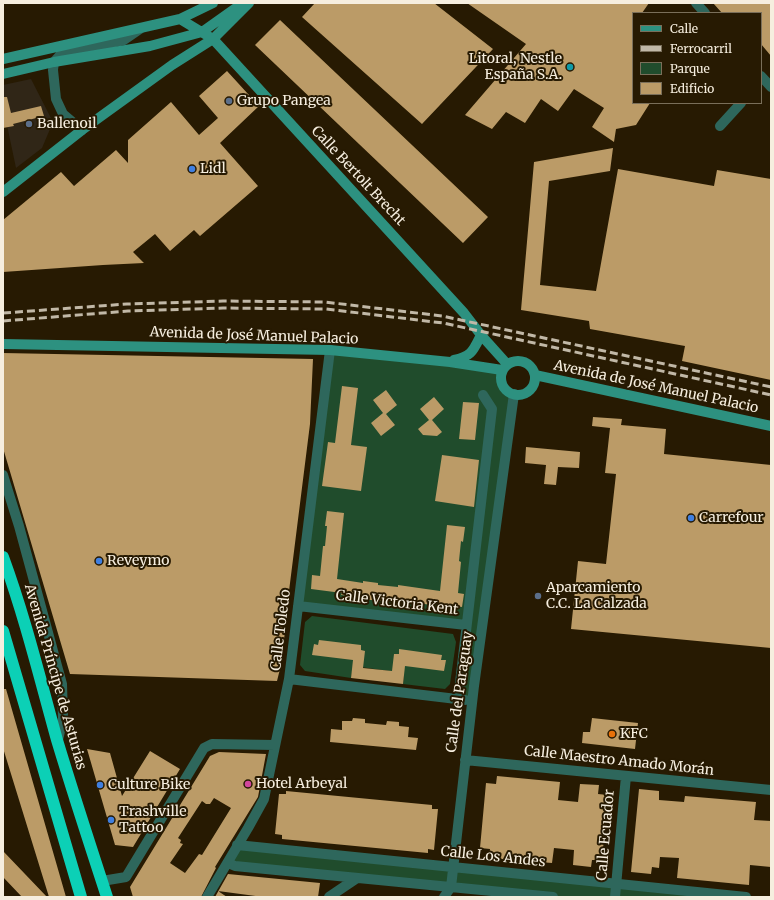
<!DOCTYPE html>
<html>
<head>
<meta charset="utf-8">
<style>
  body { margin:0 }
  #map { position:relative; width:774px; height:900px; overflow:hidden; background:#271a02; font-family:Merriweather,serif }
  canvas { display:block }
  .frame { position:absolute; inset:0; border:4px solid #f6eedf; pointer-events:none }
  .legend { position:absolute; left:632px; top:12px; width:130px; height:92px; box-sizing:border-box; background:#271a02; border:1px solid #7a6f5a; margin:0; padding:5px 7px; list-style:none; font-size:12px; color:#f6eedf }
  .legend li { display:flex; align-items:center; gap:8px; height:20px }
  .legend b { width:20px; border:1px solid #7a6f5a }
</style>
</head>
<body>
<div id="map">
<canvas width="774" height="900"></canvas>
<div class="frame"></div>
<ul class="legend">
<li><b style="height:5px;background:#2d9180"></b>Calle</li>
<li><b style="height:5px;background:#c1b8a7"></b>Ferrocarril</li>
<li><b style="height:11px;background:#204c2c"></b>Parque</li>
<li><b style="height:11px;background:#bb9b67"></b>Edificio</li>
</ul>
</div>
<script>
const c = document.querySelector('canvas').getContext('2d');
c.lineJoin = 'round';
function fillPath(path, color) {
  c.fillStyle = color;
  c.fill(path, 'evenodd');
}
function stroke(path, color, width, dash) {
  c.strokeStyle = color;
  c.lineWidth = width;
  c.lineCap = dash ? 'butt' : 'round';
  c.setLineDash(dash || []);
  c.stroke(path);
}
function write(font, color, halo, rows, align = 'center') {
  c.font = font + ' Merriweather,serif';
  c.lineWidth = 4;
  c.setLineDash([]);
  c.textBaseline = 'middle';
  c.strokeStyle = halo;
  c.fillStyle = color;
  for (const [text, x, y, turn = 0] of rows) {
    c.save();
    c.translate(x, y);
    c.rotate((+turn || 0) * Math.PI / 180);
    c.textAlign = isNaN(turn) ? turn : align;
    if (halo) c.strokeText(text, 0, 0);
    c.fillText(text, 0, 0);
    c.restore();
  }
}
fillPath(new Path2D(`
  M31 79 53 122 42 148 16 168 3 106V85Z`), '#302617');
fillPath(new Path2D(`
  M330 350 502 370C500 380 501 388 510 393L472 701 458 700 466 625 298 606Z
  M312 616 453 634 456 642 450 684 445 689 403 684 404 673 353 666 351 678 305 671 300 665 305 622Z
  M237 845 746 897H553L228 863Z`), '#204c2c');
fillPath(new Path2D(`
  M315 3H434L493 49 422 124 302 17Z
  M467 3H649L642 13H633V103H650L636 125 616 129 614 142 592 127 604 108 574 89 558 111 541 99 525 123 506 112 492 129 465 115 526 44Z
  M713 3H771V56L761 44V13H722Z
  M280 20 488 217 463 243 255 45Z
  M227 71 259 106 220 143 258 186 200 236 194 230 170 251 155 234 133 252 144 263 103 265 3 272V220L61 172 74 186 116 150 128 163V140L171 102 199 135 218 118 199 96Z
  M3 97H7L11 113 41 106 44 116 13 124 14 126 3 128Z
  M613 148 610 171 549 181 540 285 596 291 618 169 714 186 717 170 771 179V380L682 361 685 346 590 329 589 321 521 310 534 162Z
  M3 353 313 359 310 424 288 599 282 661 277 681 70 674 3 448Z
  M342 386 358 388 351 445 367 447 361 491 322 486 328 442 335 443Z
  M386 390 397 405 386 414 395 425 381 436 371 423 383 413 373 400Z
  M434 397 444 409 432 420 442 432 437 436 423 435 418 429 429 420 420 409Z
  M463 402 479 403 475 440 459 439Z
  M593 417 622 419 621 425 666 429 664 454 771 465V648L571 629 578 561 606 564 616 474 605 473 610 428 592 426Z
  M526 447 580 452 579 468 558 467 556 485 544 484 546 465 525 463Z
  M442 455 479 460 474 507 435 501Z
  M327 511 344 513 337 579 363 583V581L378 583V585L398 587V585L440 591 447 525 465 527 463 542 461 541 459 561 461 562 458 593 464 594 462 607 431 603V605L411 602V604L361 599V597L341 595 342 593 311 589 312 575 320 576 323 546H325L327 526H325Z
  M319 640 361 645V650L365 651 363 668 392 671 394 654H399V649L442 655 441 660H446L444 671 405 666 403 684 351 678 353 660 312 655 314 644 318 645Z
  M3 689H6L66 897H49L3 748Z
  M353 718 365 719V723L386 725 387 721 399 722V726L409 727 408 737 418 738 416 750 330 742 331 729 342 730V721H352Z
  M592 718 638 723 635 749 582 743 583 732H590Z
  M87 749 110 753 122 796 150 751 180 769 133 847 115 845Z
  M219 752 266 754 258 797 215 867 216 868 201 897H133L130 887 210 756ZM214 798 231 808 202 855 199 854 185 873 170 863 183 844 180 843 181 840 178 838 202 801 206 804H210Z
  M497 776 560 782 558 800 578 802 580 784 599 785 598 794 608 795 602 860H592L591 867 573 865 574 850 554 848 552 863 489 858 490 849 480 848 486 783 496 784Z
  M639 789 659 791V800L684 802 685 796 756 802 754 820 771 821V867L750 865 749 885 677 878 679 858 660 857 659 868 652 867 651 874 631 872Z
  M286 791 432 805V809H438L434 850 428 849V853L282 839V835L275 834 279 794H286Z
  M3 851 47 897H22L3 877Z
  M228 874 320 883 318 897H263L218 891 227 897H215Z`), '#bb9b67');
stroke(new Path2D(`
  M696 3 705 13
  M761 76 771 87
  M720 126 741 103
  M82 130 63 114 56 99 53 70 54 62 61 54 124 40 140 29
  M3 475 19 526 62 684 63 718 58 740
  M298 606 466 625
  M289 679 465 700
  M458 700 492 409 483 395
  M465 760 771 790
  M237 845 746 897
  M228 863 235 866 553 897
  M102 881 126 877 204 748 212 744 275 745
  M207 897 248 828 264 799 289 679 330 350
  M329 897 357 878
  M444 897 451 887 474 686 514 394
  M615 897 626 776`), '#2e675c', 10);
stroke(new Path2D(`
  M180 19 213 39 464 313 481 335 507 364
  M3 59 180 19 213 3
  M3 74 54 62 150 46 202 32 240 5
  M3 192 82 130 172 65 213 39 249 3
  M3 344 330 350 450 362 502 370
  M454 360C472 356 473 351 481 335
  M501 378a17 17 0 1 1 34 0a17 17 0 1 1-34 0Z
  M535 375 771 426`), '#2d9180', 10);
stroke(new Path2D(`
  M3 557C25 617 40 679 57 740 73 793 90 845 107 897
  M3 631 81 897`), '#0cd0b6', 12);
stroke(new Path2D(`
  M3 313 127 304 223 301 325 302 442 316 771 387
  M3 321 128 311 223 308 326 309 443 323 771 395`), '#c1b8a7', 3, [8, 4]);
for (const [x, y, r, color] of [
  [570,67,4,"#0f9aa8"],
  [229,101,4,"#5c6f8a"],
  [29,124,4,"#5c6f8a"],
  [192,169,4,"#3f7fe0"],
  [691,518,4,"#3f7fe0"],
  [99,561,4,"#3f7fe0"],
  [538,596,4,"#5c6f8a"],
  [612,734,4,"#e8710a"],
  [248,784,4,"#d1479c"],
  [100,785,4,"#3f7fe0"],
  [111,820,4,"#3f7fe0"]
]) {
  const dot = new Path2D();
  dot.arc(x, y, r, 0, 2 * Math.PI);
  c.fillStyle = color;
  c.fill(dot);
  stroke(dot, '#271a02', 1.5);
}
write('14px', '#f6eedf', '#271a02', [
  ["Litoral, Nestle",562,59,"right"],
  ["España S.A.",562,75,"right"],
  ["Grupo Pangea",237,101],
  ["Ballenoil",37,124],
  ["Lidl",200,169],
  ["Carrefour",699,518],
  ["Reveymo",107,561],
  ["Aparcamiento",546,588],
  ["C.C. La Calzada",546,604],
  ["KFC",620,734],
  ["Hotel Arbeyal",256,784],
  ["Culture Bike",108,785],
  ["Trashville",119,812],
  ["Tattoo",119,828]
], 'left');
write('14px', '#f6eedf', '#271a02', [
  ["Calle Bertolt Brecht",358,176,47],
  ["Avenida de José Manuel Palacio",254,336,2],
  ["Avenida de José Manuel Palacio",656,387,12],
  ["Calle Victoria Kent",397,603,7],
  ["Calle Toledo",281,630,-83],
  ["Avenida Príncipe de Asturias",55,677,74],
  ["Calle del Paraguay",460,692,-82],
  ["Calle Maestro Amado Morán",619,761,6],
  ["Calle Ecuador",606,835,-85],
  ["Calle Los Andes",493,857,6]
]);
</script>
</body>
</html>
